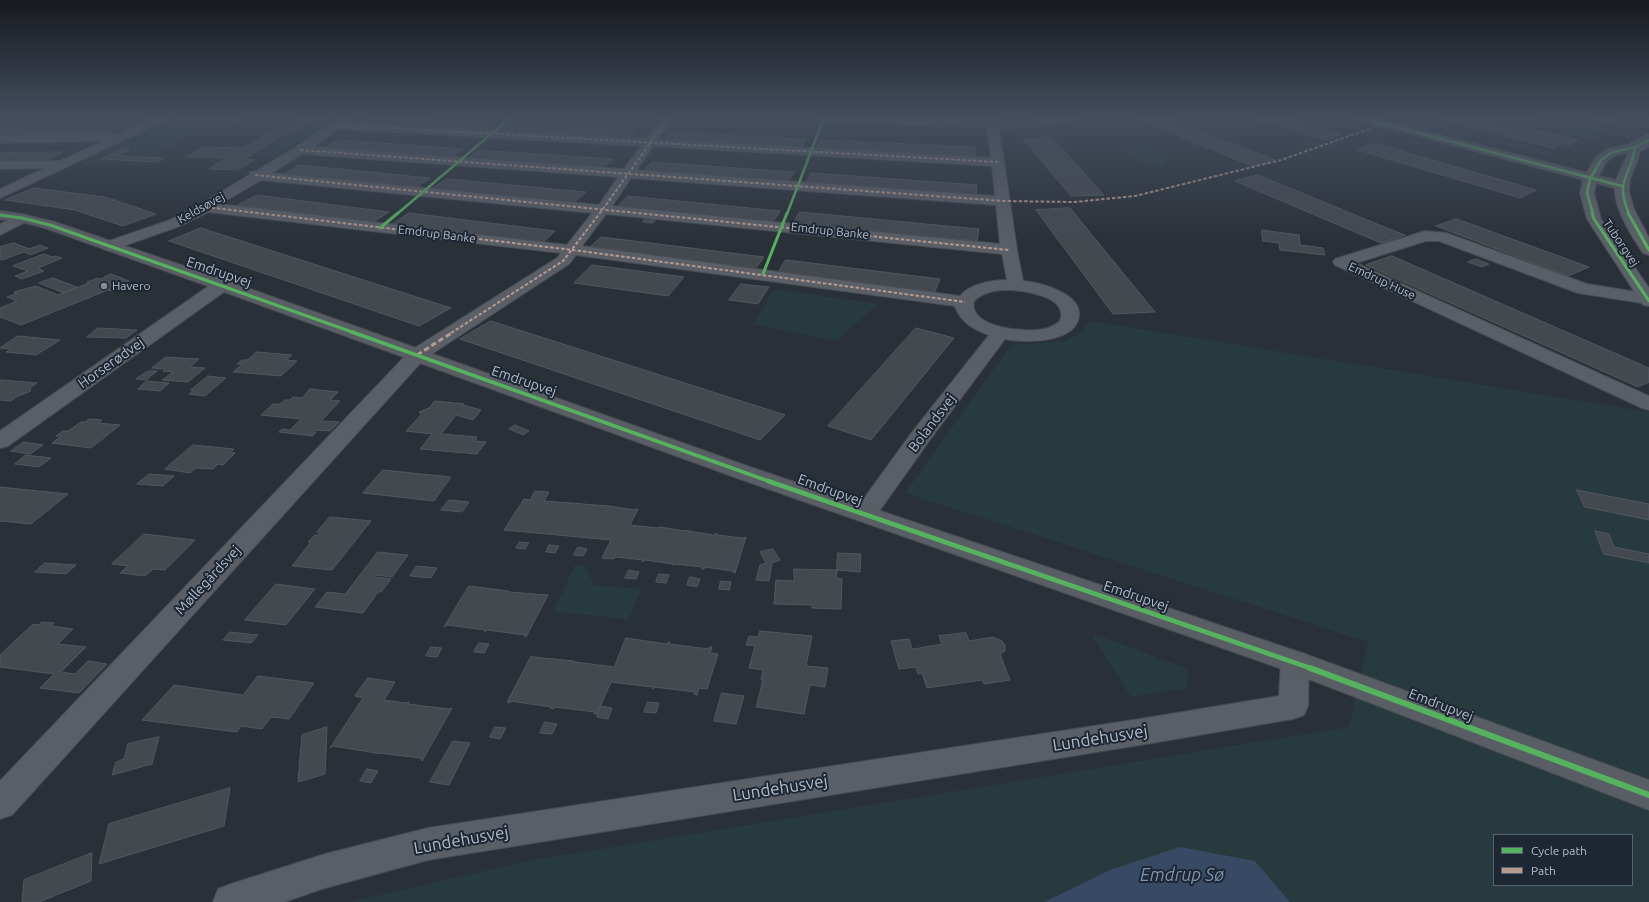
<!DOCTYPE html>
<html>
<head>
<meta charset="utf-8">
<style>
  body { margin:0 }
  #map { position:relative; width:1649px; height:902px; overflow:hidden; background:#2a3038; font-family:Ubuntu,sans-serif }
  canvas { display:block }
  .legend { position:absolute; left:1493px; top:834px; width:140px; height:52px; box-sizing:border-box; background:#1d2633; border:1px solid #59626f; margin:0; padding:5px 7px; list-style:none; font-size:12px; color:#b4bcc9 }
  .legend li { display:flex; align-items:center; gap:8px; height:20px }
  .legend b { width:20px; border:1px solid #59626f }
</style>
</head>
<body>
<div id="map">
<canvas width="1649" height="902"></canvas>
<ul class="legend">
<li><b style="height:5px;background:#56b35d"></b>Cycle path</li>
<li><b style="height:5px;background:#b69a8f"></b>Path</li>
</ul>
</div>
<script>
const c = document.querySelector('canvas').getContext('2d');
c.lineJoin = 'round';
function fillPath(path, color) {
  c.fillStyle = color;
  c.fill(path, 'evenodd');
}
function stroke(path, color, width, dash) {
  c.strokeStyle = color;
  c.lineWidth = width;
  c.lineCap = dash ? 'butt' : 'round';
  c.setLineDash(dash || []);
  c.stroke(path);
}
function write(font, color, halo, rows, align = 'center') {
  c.font = font + ' Ubuntu,sans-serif';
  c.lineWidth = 4;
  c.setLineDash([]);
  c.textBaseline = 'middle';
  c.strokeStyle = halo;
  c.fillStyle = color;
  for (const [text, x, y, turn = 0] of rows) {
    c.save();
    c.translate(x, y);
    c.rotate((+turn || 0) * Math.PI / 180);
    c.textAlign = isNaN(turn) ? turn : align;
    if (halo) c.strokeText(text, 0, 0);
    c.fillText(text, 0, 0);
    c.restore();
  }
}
fillPath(new Path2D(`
  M177 118H246L221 133 194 132 135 165 86 163Z
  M317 118H336L272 158 257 157Z
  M1471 118H1539L1598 132 1600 136 1595 140 1520 122 1507 127Z
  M1578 118H1637L1631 121 1623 119 1611 126Z
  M1495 138 1554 153 1549 155 1491 140Z
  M1139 144 1162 154 1165 158 1164 167H1147L1123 147Z
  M774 289 878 304 836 341 753 324Z
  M1091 321 1649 412V902H1290L1255 861 1110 870 1044 902H349L533 860 1349 727 1368 642 905 493 1011 345 1063 341 1078 335ZM1494 835H1632V885H1494Z
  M575 565 585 566 594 585 641 589 629 619 553 612Z
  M1094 634 1188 669 1187 688 1131 697 1092 636Z`), '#273a3e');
fillPath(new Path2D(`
  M1180 847 1255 861 1290 902H1044L1110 870Z`), '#384963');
const building = new Path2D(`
  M300 118H318L298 131 292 130 245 159 254 160 237 170 209 169 226 158 186 157 204 147 242 148 281 126H287Z
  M369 118H393L495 123 484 131 358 125Z
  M1135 118H1167L1275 160 1253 166Z
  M1251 118H1286L1342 134 1326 140Z
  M1435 118H1471L1507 127 1494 133Z
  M508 124 636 130 628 139 498 132Z
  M1514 124 1578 140 1569 145 1562 143 1552 148 1495 133Z
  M117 127 104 135 0 136V129Z
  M671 132 806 139 802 147 664 140Z
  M1052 138 1104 195 1071 196 1023 139Z
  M338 140 464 149 452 157 323 148Z
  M820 140 975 147V156L816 148Z
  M1374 143 1536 190 1520 198 1358 150Z
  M123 149H130L118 155H111Z
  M479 150 613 159 603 168 467 159Z
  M62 152 47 161H0V153Z
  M111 155 117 156 164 158 157 162 102 159Z
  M652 162 794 172 788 182 643 171Z
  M300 165 430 178 415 188 282 175Z
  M811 173 977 185 976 195 806 183Z
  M1258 175 1387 228 1405 235 1381 243 1235 181Z
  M447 179 586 192 574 203 432 189Z
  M34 188 105 197 156 214 123 226 75 210 5 200Z
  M257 195 389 212 373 222 238 205Z
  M628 196 780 211 773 222 617 207Z
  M1070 208 1155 312 1113 314 1036 210Z
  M800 212 979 229 977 241 793 224Z
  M409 213 555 231 541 244 391 225Z
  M647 217 657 218 653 223 643 222Z
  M1457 219 1589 267 1568 276 1436 226Z
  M201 228 451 308 419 326 169 241Z
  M1262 230 1299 235 1300 245 1323 248 1325 255 1280 250 1279 243 1263 241Z
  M601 237 764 257 754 271 587 250Z
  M14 243 29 249 40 245 48 248 30 255 24 252 2 260 0 259V247Z
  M44 254 52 257 56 256 62 258 38 268 44 271 22 279 15 276 28 271 13 266Z
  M1392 256 1649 368V382L1638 387 1366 265Z
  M1476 259 1489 264 1482 267 1468 262Z
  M786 260 940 279 934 294 777 274Z
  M592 265 684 277 668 296 574 283Z
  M111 274 129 281 117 286 120 287 112 291 108 290 21 325 0 317V308L17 301 7 297 17 293 14 292 36 286 58 295 89 283 87 282 98 278 100 279Z
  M53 278 77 287 64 293 39 283Z
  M741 284 769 287 758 304 729 300Z
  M491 321 785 415 760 440 460 339Z
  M98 328 137 330 126 338 87 337Z
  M916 328 954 338 871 440 828 426Z
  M18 336 60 340 36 355 6 352 11 349 0 348Z
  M257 352 292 355 286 360 297 361 281 376 233 372 243 364H237L242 360H247Z
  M166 357 199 359 190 367 205 368 188 382 162 380 173 372 163 371 165 369 152 368Z
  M148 371H157L146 380 136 379Z
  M208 376 226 378 205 396 189 394 194 390H191Z
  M0 380H1L37 383 30 388 31 390 29 392 18 396 11 401 0 400Z
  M147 381 169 383 160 391 138 389Z
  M310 389 338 392 330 400 340 401 321 421 339 422 330 431 314 430 312 432H316L313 436 279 432 282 429 290 430 301 419 261 415 273 404H280L285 400H290L293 397 302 398Z
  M435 401 464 404 463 405 481 410 473 420 456 415 441 434 477 437 475 441 486 442 477 454 420 449 432 434 406 431 421 415 419 412 429 408Z
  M89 419 102 420 98 423 120 425 91 448 52 443 61 436H56L63 431H68L81 422H85Z
  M515 425 529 431 523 435 509 429Z
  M24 442 43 445 30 454 11 451Z
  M193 445 234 449 231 452 235 453 223 465 218 464 213 469 196 468 190 473 165 469Z
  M26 455 51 458 39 467 15 464Z
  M383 470 451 477 434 501 363 493Z
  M149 474 174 476 163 486 137 484Z
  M0 487 68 494 31 524 0 521Z
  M1577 490 1649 504V520L1585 507Z
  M535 491 549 492 544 501 609 506 635 510 636 509H638L630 525 657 528 660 527 686 531 689 530 688 531 714 535 717 533V535L743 538 746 537 735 573 733 572V571L705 567 704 569H702V567L674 564 672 565 673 564 645 560 642 562 643 560 615 557 614 559 602 558 611 540 504 530 524 499 530 500Z
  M449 500 469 502 462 512 441 510Z
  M330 517 371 521 332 570 292 566 311 542H308L315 535H318L321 532H317Z
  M1595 531 1609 534 1614 547 1649 554V563L1604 554Z
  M144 534 195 540 165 570 153 569 145 576 120 573 128 566 112 564Z
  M520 542 529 543 525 549 516 548Z
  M549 545 559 546 555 553 546 552Z
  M578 547 587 549 583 556 574 555Z
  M773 549 780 560 772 563 769 581 756 580 760 565 766 563 760 552Z
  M378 552 408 555 392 577 376 575 375 577 391 579 381 592H378L363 613 315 607 327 592 345 594Z
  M838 553 861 554 860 572 837 570Z
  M45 563 76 565 66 574 35 572Z
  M417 566 437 568 431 578 410 576Z
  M794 569 837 570 836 578 842 579 841 609 812 608V605L774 604 776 580 794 581Z
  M629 570 639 572 636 579 625 578Z
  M659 574 669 575 666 583 656 582Z
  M690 577 700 579 697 587 687 585Z
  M721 581 731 582 729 590 719 589Z
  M276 584 315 589 286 625 245 620Z
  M469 586 508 591 509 592 548 595 526 637H525V635L487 630 485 632V630L447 625 444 627Z
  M42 622 54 623 51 626 73 629 58 644 86 647 61 672 75 674 88 661 107 664 79 693 40 688 54 674 0 667V655L33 624 39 625Z
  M760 631 812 636 806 666 828 668 825 687 810 685 804 714 756 707 763 680H761L763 670 749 668 755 646 746 645 749 636 758 637Z
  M230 632 258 635 251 643 223 640Z
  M966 633 969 641 993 637 1002 641 1005 645V651L1000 654 1010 680 984 684 982 680 927 688 922 673 918 674 916 667 899 669 891 641 909 639 912 649H914L942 644 939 636Z
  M626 638 667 644 668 642H670L669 644 709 649V647H712L710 653 718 654 707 689 699 688 697 695 694 694 695 692 654 687 653 689 652 687 611 682 597 714H594L595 712 554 707 553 709 550 708 551 707 510 701V703L507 702 531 656 533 657 574 661 575 662 614 667Z
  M479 643 489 644 484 653 474 652Z
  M431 647 442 648 437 657 426 656Z
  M258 676 314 683 289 719 271 717 262 729 241 726 237 732 142 720 174 685 243 695Z
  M368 678 395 682 384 700 406 703 409 702 408 704 449 709 452 708 422 761 421 758 378 753 376 754V753L333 746 330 748 363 698 355 696Z
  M722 693 744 696 736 724 714 721Z
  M648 702 659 703 656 713 644 712Z
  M601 706 612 708 608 719 597 717Z
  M545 722 557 724 552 734 540 733Z
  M327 727 325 774 298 782 302 735Z
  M495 727 506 728 500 739 490 737Z
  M159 737 152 764 112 775 116 762 124 759 128 744Z
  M453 741 470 743 449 785 430 782Z
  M367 769 378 771 371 783 360 781Z
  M230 788 224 826 99 864 109 824Z
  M92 853 91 881 39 902H22L24 880Z`);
fillPath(building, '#444950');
stroke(building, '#52575f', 1);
const street = new Path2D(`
  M153 118H169L167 120 0 198V189L45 168 0 169V161H60L104 141 0 143V135L113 133 117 135Z
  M339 118H353L349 122 646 139 662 118H674L658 139 991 158 987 127 824 122 818 118H930L1025 121 1055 118H1076L1074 120C1048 127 1026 129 999 128L1017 250 1023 281C1040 282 1081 294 1079 315 1077 344 1024 343 1005 339L929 441 873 520 865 522 857 520 853 514 857 508 913 431 989 335C974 330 960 322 955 306L576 255 569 264 424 359 12 815 0 819V781L410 351 557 258 561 253 208 212 180 226 115 249 109 251 103 249 101 246 103 243 170 220 201 204 249 175 250 172 256 171 296 147ZM339 129 641 146 624 169 313 147ZM653 146 992 166 995 196 637 170ZM302 154 618 177 599 205 272 173ZM631 178 996 205 1000 244 612 206ZM261 180 592 213 567 245 220 204ZM606 214 1002 254 1007 280C991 280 970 284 960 296L582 246ZM1007 290C1022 290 1070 296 1060 321 1055 325 1050 328 1044 329 1026 333 968 328 974 301 983 292 995 290 1007 290Z
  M22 214 27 215 29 218 27 221 0 235V224Z
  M1425 231 1446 233 1587 284 1649 294 1648 304 1578 293 1439 241H1426L1356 263 1649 396V410L1642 408 1335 265 1333 262 1335 259Z
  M222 280 228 281 230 285 228 289 8 446 0 448V431L216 281Z
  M1295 651 1305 654 1309 662 1308 706 1304 715 1293 719 1146 744 428 860 325 888 284 902H213L218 889 231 884 325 854 428 828 1146 718 1279 696 1281 662 1285 654Z`);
const secondary = new Path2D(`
  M1355 118H1375L1627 183 1629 186 1627 189 1622 190 1357 120Z
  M0 211 22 214 55 222 228 281 753 468 1305 654 1649 780V810L1285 670 737 478 216 289 45 228 22 222 0 219Z`);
const primary = new Path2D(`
  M1635 143 1639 144 1641 147 1639 157 1630 179 1629 192 1634 209 1649 238V255L1643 253C1632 237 1612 205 1615 185 1617 173 1625 163 1628 152L1617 155 1606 162 1597 179 1594 193 1601 219 1649 288V306L1643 305 1587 219 1580 193 1583 179 1596 157 1608 149Z`);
stroke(street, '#484c53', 2);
stroke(secondary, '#484c53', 2);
stroke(primary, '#484c55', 2);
fillPath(street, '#5a5e66');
fillPath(secondary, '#595d64');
fillPath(primary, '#5c6168');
stroke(new Path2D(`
  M1551 118 1649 142`), '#595d64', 1);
const primaryBridge = new Path2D(`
  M1635 147 1649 140`);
stroke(primaryBridge, '#484c55', 14, []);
stroke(primaryBridge, '#5c6168', 13);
stroke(new Path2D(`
  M336 125 998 162
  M300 150 1003 201 1074 202 1135 196 1281 160 1383 124
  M255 175 1009 250
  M206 207 573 250 965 302
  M451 333 563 261 603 209 668 118`), '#b69a8f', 2, [3.5, 2]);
stroke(new Path2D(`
  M417 355 453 332`), '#b69a8f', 3, [5.5, 3]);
stroke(new Path2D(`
  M1361 118 1622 186
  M397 214 510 118
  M787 214 824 118
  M1593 214 1587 193 1590 179 1601 160 1613 152 1635 147 1649 140
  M1629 214C1614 178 1631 178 1635 147`), '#56b35d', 2.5);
stroke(new Path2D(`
  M1592 213 1594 219 1649 301
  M1628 213 1649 250
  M0 215 22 218 50 225 355 333
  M380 228 398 213
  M763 274 787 213`), '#56b35d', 3);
stroke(new Path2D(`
  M352 332 771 482`), '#56b35d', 3.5);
stroke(new Path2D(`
  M768 481 1313 669`), '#56b35d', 4.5);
stroke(new Path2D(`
  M1310 668 1649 795`), '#56b35d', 6);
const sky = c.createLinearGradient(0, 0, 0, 244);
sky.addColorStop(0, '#171a1f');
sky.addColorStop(0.48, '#444e5e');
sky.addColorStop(1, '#444e5e00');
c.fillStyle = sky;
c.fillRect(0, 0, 1649, 244);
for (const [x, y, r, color] of [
  [104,286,4,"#848b96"]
]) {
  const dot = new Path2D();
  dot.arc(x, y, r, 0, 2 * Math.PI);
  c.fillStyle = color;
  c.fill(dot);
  stroke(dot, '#1d2633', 1.5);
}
write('12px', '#b4bcc9', '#1d2633', [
  ["Keldsøvej",201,208,-29],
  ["Emdrup Banke",830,231,6],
  ["Emdrup Banke",437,234,7],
  ["Tuborgvej",1621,243,56],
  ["Emdrup Huse",1382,281,25]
]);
write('12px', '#b4bcc9', '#1d2633', [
  ["Havero",112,286]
], 'left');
write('14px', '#b4bcc9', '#1d2633', [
  ["Emdrupvej",219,272,19],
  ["Horserødvej",111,363,-35],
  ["Emdrupvej",524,381,19],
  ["Bolandsvej",932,423,-53],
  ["Emdrupvej",830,490,20],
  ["Møllegårdsvej",208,580,-47],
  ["Emdrupvej",1136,596,19],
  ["Emdrupvej",1441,705,21]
]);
write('17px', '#b4bcc9', '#1d2633', [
  ["Lundehusvej",1100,738,-9],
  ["Lundehusvej",780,788,-9],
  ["Lundehusvej",461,840,-10]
]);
write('italic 18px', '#7c92b1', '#1d2633', [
  ["Emdrup Sø",1182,875]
]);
</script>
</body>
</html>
